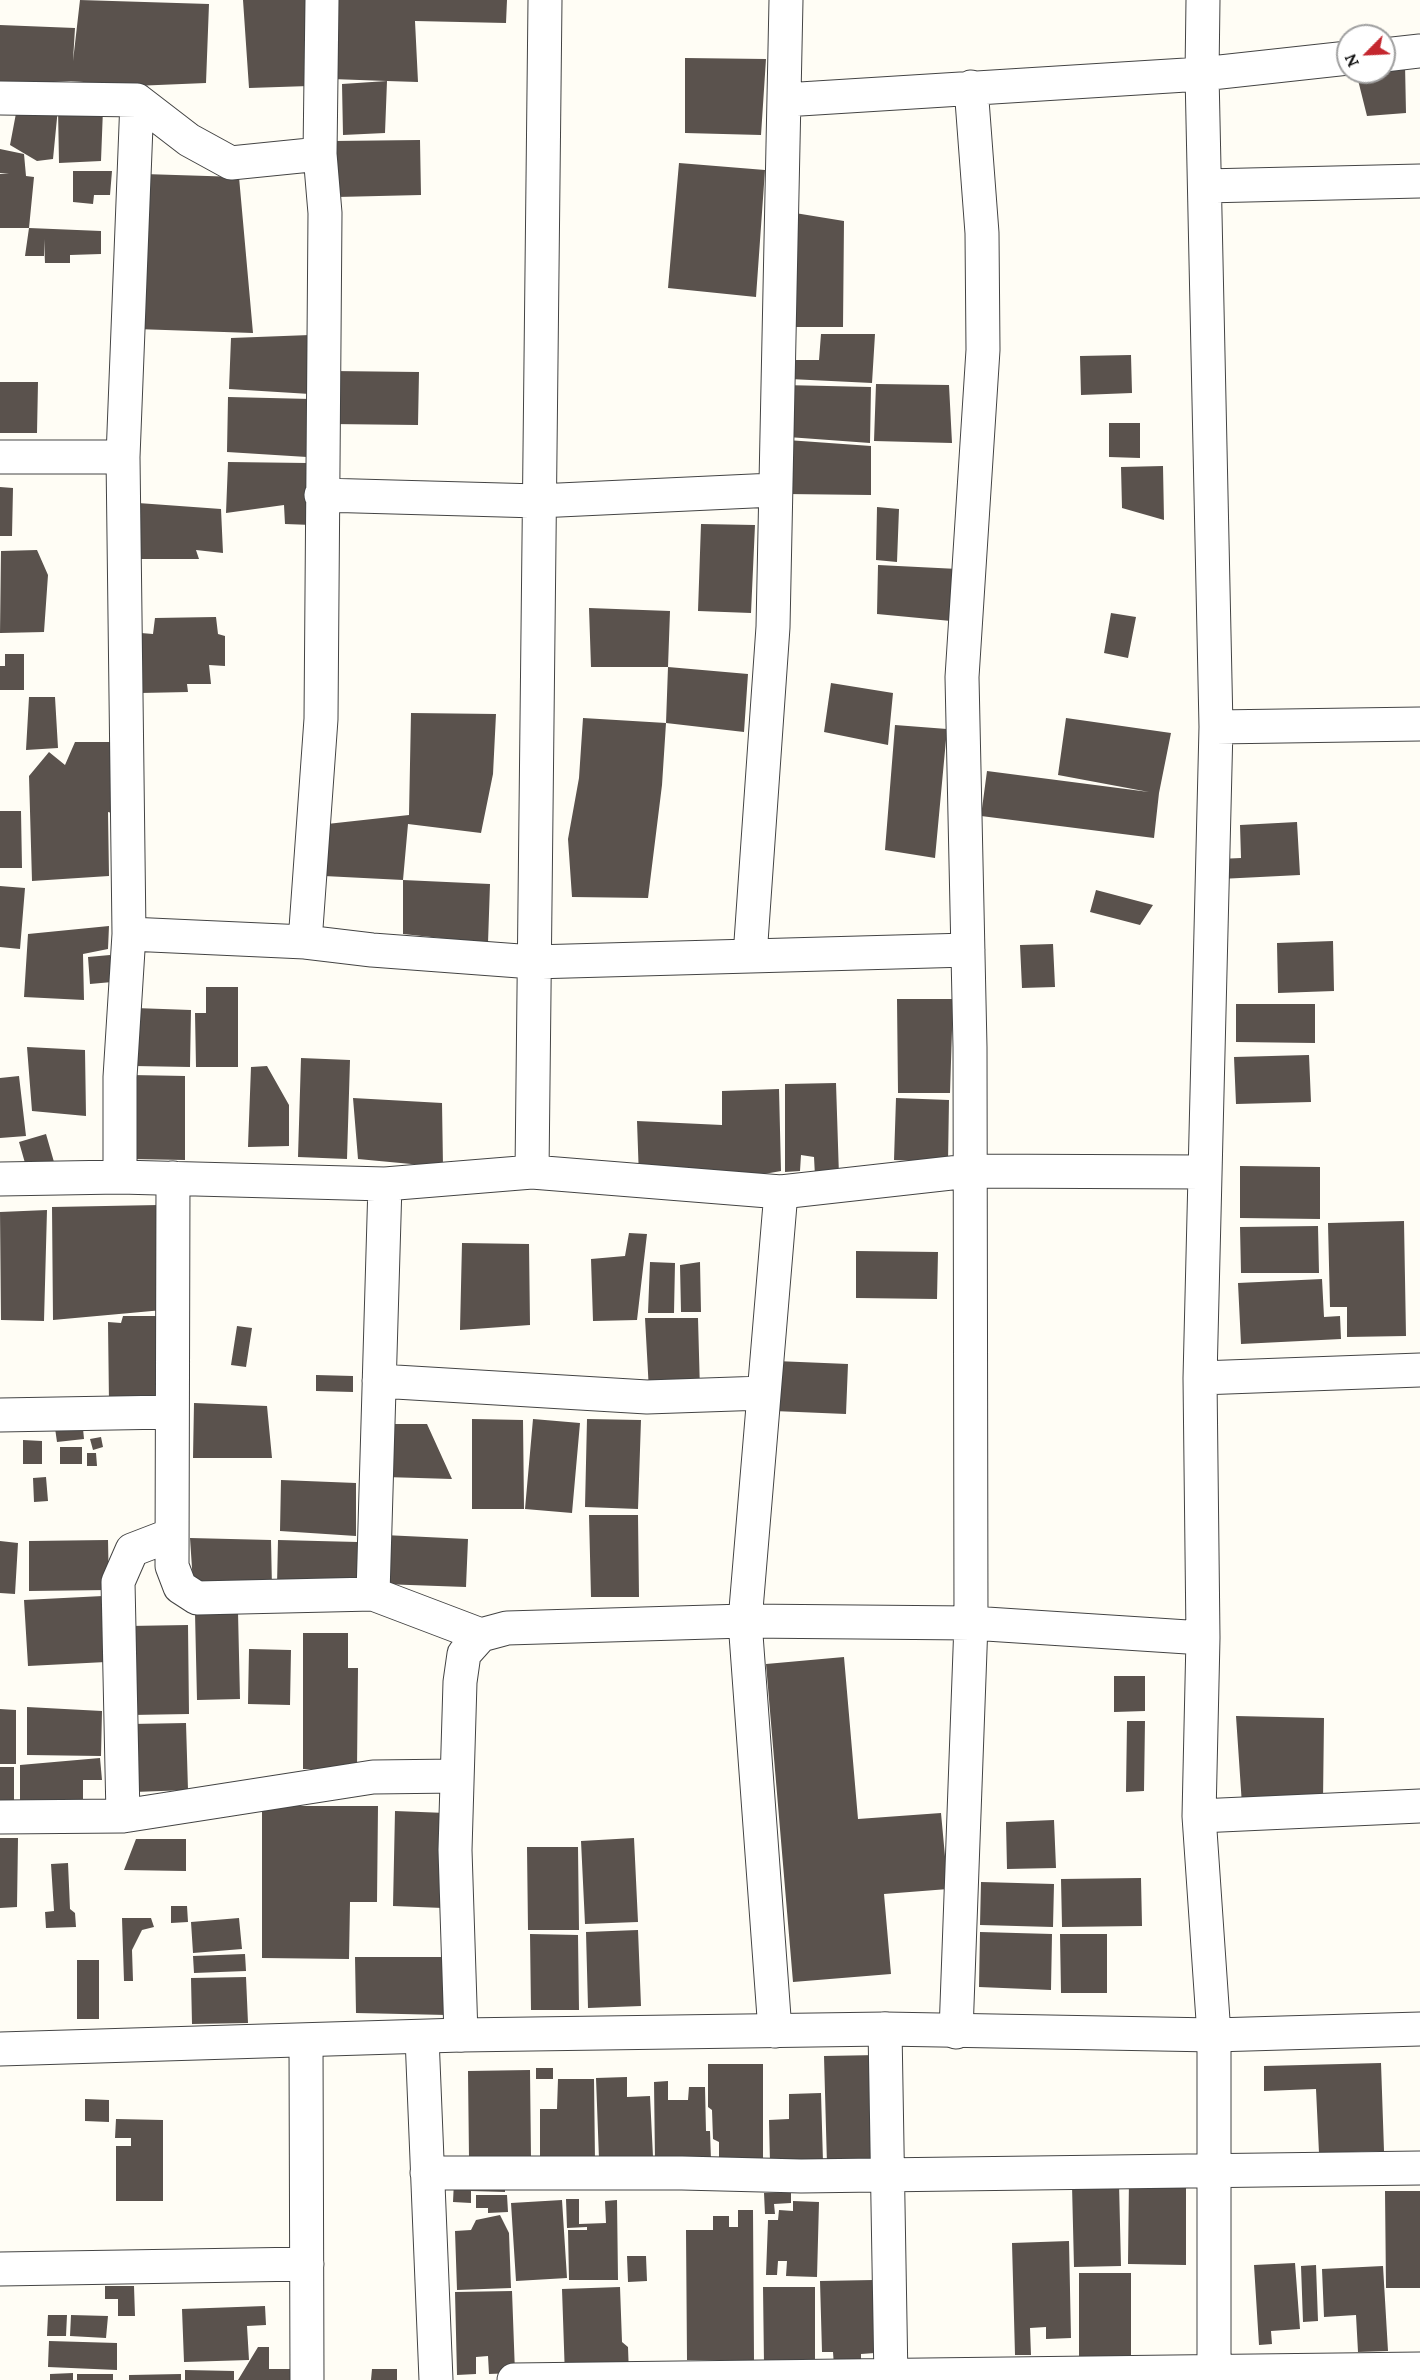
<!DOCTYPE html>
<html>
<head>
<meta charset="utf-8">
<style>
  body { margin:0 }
  #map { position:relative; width:1420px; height:2380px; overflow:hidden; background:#fffdf5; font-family:Lora,serif }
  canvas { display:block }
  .north { position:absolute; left:1336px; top:24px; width:60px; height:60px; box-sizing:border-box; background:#fff; border:2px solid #a0a0a0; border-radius:50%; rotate:246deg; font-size:16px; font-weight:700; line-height:24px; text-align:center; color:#111 }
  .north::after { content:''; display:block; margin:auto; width:21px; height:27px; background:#c4262e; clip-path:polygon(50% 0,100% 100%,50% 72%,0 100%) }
</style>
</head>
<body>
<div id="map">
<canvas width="1420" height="2380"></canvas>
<div class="north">N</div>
</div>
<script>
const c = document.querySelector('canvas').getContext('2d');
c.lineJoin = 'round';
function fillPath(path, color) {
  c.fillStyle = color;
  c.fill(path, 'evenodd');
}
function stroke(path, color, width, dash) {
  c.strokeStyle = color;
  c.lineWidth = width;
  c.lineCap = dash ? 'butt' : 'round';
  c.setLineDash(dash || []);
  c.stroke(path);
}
fillPath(new Path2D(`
  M80 0 209 4 206 83 134 86 71 81 0 85V25L75 28 73 61Z
  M243 0H308L309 86 249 88Z
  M333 0H507L506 23 415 21 418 82 387 81 385 133 343 135 342 84 387 81 332 79Z
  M685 58 766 59 761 135 685 133Z
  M1405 64 1406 113 1367 116 1356 72H1384V67Z
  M17 108H58L53 159 37 161 10 145Z
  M58 108 103 109 101 161 59 163Z
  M420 140 421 195 337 197 334 141Z
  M0 149 24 154 26 176 34 177 29 228H0V174H9L0 173Z
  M679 163 765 170 756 297 668 288Z
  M73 171H112L110 195H94L93 204 73 202Z
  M144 174 239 177 253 333 136 329Z
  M795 213 844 221 843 327H794Z
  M29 228 101 231V254L70 255V263H45L44 239V256H25Z
  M821 334H875L872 383 790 379 791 360H819Z
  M310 335V394L229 389 231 338Z
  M1131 355 1132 393 1081 395 1080 356Z
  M332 371 419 372 418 425 331 424Z
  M0 382H38L37 433H0Z
  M876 384 949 385 952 443 874 441Z
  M783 385 871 387 870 443 788 437Z
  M228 397 311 399 307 457 227 452Z
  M1109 423H1140V458L1109 457Z
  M787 440 871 446V495L786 494Z
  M228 462 307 463 312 525 285 524 284 505 226 513Z
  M1163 466 1164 520 1122 508 1121 467Z
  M0 487 13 488 12 536H0Z
  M138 503 221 509 223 553 196 550 199 559H137Z
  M877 507 899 509 897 562 876 560Z
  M701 524 755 525 751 613 698 611Z
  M37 550 48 575 44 632 0 633 1 551Z
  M878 565 958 569 951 621 877 614Z
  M589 608 670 611 668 667H591Z
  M1111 613 1136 617 1128 658 1104 653Z
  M216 617 218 634 225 636V666L209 665 211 684H187L188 692 140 693 141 633 153 634 155 618Z
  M5 654H24V690H0V666H5Z
  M668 667 748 674 744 732 666 723Z
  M831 683 893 693 888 745 824 732Z
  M29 697H55L58 748 26 750Z
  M411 713 496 714 493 774 481 833 408 824 403 880 324 876 327 824 409 815Z
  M583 718 666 723 662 785 648 898 572 897 568 839 579 778Z
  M1066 718 1171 733 1159 793 1154 838 981 816 987 771 1149 792 1058 775Z
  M895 725 947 729 935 858 885 850Z
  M75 742H112V813L108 812 109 876 32 881 29 776 49 752 65 765Z
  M0 811H21L22 868H0Z
  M1297 822 1300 875 1220 879 1219 859 1241 858 1240 825Z
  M403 880 490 884 488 943 403 934Z
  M0 886 25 888 20 949 0 947Z
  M1096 890 1153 905 1140 925 1090 912Z
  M109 926 108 949 83 954 84 1000 24 997 28 934Z
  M1333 941 1334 991 1278 993 1277 943Z
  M1053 944 1055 987 1022 988 1020 945Z
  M110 955 112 982 90 984 88 957Z
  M206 987H238V1067H196L195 1013H206Z
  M897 999H953L950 1093H898Z
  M1236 1004H1315V1043L1236 1042Z
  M135 1008 191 1010 190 1067 134 1066Z
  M27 1047 85 1050 86 1116 32 1111Z
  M1309 1055 1311 1102 1236 1104 1234 1057Z
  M301 1058 350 1060 347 1159 298 1157Z
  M267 1066 289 1105V1146L248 1147 251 1067Z
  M131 1075 185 1076V1160L131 1159Z
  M19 1076 26 1136 0 1138V1078Z
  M836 1083 839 1176H815L814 1157 801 1155 800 1171 785 1172V1084Z
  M779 1089 781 1171 725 1181 639 1178 637 1121 722 1125V1091Z
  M353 1098 442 1103 443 1167 358 1159Z
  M896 1098 949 1100 948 1162 894 1160Z
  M46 1134 54 1162 27 1170 19 1142Z
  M1240 1166 1320 1167V1219L1240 1218Z
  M159 1205 163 1310 53 1320 52 1207Z
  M47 1210 44 1321 1 1320 0 1212Z
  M1404 1221 1406 1336 1347 1337V1307H1330L1328 1223Z
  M1318 1226 1319 1273H1241L1240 1227Z
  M629 1233 647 1234 637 1320 593 1321 591 1259 625 1256Z
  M462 1243 529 1244 530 1325 460 1330Z
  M856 1251 938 1252 937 1299 856 1298Z
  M650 1262 675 1263 674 1313H648Z
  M700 1262 701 1312H681L680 1265Z
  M1322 1279 1324 1317 1340 1316 1341 1339 1241 1344 1238 1283Z
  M123 1316H162V1403H109L108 1322 121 1323Z
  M645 1318H698L700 1391H649Z
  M237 1326 252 1328 246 1367 231 1365Z
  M776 1361 848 1364 846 1414 774 1411Z
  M316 1375 353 1376V1392L316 1391Z
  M194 1403 267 1406 272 1458H193Z
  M82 1418 84 1439 57 1442 54 1421Z
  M472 1419 523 1420 524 1509H472Z
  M533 1419 580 1423 572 1513 525 1509Z
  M587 1419 641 1420 638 1509 585 1507Z
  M390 1424H427L452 1479 385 1477Z
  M101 1437 103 1447 93 1450 90 1439Z
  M23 1440 42 1441V1464H23Z
  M60 1447H82V1464H60Z
  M87 1453H96L97 1466H87Z
  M46 1477 48 1501 34 1502 33 1478Z
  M281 1480 356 1483V1536L280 1531Z
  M589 1515H638L639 1597H591Z
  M384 1535 468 1539 466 1587 382 1584Z
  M190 1538 271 1540 272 1588 193 1583Z
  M108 1540 109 1590 29 1591V1541Z
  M278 1540 358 1542 357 1586 277 1585Z
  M0 1541 18 1543 15 1594 0 1593Z
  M103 1596 106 1662 28 1666 24 1600Z
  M238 1612 240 1699 197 1700 195 1613Z
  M188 1625 189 1714 131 1715 129 1626Z
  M303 1633H348V1668H358L357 1769H303Z
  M249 1649 291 1650 290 1705 248 1704Z
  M844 1657 858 1819 941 1813 948 1889 884 1894 891 1974 793 1982 766 1664Z
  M1114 1676H1145V1711L1114 1712Z
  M27 1707 102 1711 101 1756 27 1755Z
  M0 1709 16 1710V1764H0Z
  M1236 1716 1324 1718 1323 1801 1242 1805Z
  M1127 1721H1145L1144 1791 1126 1792Z
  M186 1723 188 1790 134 1792 131 1724Z
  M100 1758 102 1780H83V1802L20 1812V1765Z
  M0 1767H14V1814L0 1813Z
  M262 1806H378L377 1902H350L349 1959 262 1958Z
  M395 1811 446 1813 443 1908 393 1906Z
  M1054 1820 1056 1868 1007 1869 1006 1822Z
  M0 1838H18L17 1907 0 1908Z
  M634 1838 638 1922 585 1924 581 1841Z
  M136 1839H186V1871L124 1870Z
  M527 1847H578L579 1930H528Z
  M68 1863 70 1909 75 1913 76 1927 46 1928 45 1912 54 1911 51 1864Z
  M1141 1878 1142 1926 1062 1927 1061 1879Z
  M981 1882 1054 1884 1053 1927 980 1925Z
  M171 1906H187L188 1922 171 1923Z
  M122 1918H151L154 1927 142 1930 132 1950 133 1981H124Z
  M239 1918 242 1949 193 1953 191 1922Z
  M638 1930 641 2006 588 2008 586 1932Z
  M980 1932 1052 1934 1051 1990 979 1987Z
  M530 1934 578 1935 579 2010H531Z
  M1060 1934H1107V1993H1061Z
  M245 1954 246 1971 194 1973 193 1956Z
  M355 1957H450L447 2015 356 2013Z
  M77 1960H99V2019H77Z
  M246 1977 248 2023 192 2024 191 1978Z
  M878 2055 880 2164 827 2165 824 2056Z
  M1381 2063 1384 2151 1319 2153 1316 2089 1264 2091V2066Z
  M708 2064H763V2161H719V2142L713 2139 712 2110 708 2107Z
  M536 2068H553V2079H536Z
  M530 2070 531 2158H469L468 2071Z
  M627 2077V2097L650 2096 653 2157 599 2159 596 2078Z
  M558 2079H594L595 2161 540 2160V2109H557Z
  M668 2081V2100H688L689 2087H705L706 2131H710L711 2160 655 2161 654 2082Z
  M821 2093 823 2162 770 2163 769 2120 789 2119V2094Z
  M85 2099 109 2100V2122L85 2121Z
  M116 2119 163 2120V2201H116V2146H131V2138H115Z
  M1129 2178 1186 2179V2265L1128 2264Z
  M454 2181 505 2182V2192L471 2191V2203L453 2202Z
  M1119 2183 1121 2266 1074 2267 1072 2185Z
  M1385 2191H1420V2288H1386Z
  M791 2192V2203L774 2204 775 2214H765L764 2193Z
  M476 2195H507L508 2212 488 2213V2208H476Z
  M566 2199H579V2224L606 2223 605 2201 617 2200 618 2280H569L568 2230H587V2227L567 2228Z
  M562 2200 567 2278 516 2281 511 2203Z
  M793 2201 819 2202 817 2277 786 2276 787 2261H778L777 2275H766L768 2220H778L779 2210 793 2211Z
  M738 2210H753L754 2360H687L686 2230H713V2216H729V2227H738Z
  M500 2215 509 2233 511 2288 457 2290 455 2231 471 2230 476 2220Z
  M1069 2241 1071 2338 1046 2339V2327L1030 2328 1031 2355H1015L1012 2243Z
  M627 2256H646L647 2281 628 2282Z
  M1295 2263 1300 2329 1271 2331 1272 2344 1259 2345 1254 2265Z
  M1316 2265 1318 2321 1303 2322 1301 2266Z
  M1383 2266 1388 2351 1358 2352 1356 2315 1324 2317 1322 2269Z
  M1079 2273H1131V2356H1079Z
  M874 2280 875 2353 861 2354V2366H834L833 2352H822L820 2281Z
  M105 2286H134L135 2316H118V2299H105Z
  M620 2287 622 2342 628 2347 629 2375 565 2377 562 2289Z
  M763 2287H815V2363L764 2364Z
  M512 2291 515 2373 489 2374 488 2356 476 2357V2374L457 2375 455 2292Z
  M265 2306 266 2325 247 2326 249 2360 184 2362 182 2309Z
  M48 2315H67L66 2336H47Z
  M71 2315 108 2316 106 2338 70 2336Z
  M49 2341 117 2343V2370L48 2367Z
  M258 2347H269V2369H294V2380H238Z
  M372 2369H397V2380H371Z
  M185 2370 234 2371V2380H185Z
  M73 2373V2380H50V2374Z
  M77 2374H113V2380H77Z
  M181 2374V2380H129V2375Z`), '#5a524d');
const minor = new Path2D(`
  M1203 0 1202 74 1216 727 1200 1378 1203 1638 1199 1816 1214 2035V2380
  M1384 55 1420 51
  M0 98 137 100 189 140 231 163 320 154
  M784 100 1202 74 1348 58
  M1205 186 1420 181
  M0 457H123
  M321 495 538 501 774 490
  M1216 727 1420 724
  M129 934 305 942 372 950 533 962 968 950
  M305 942 321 719 325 213 320 154 322 0
  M750 956 773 627 786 0
  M532 1172 545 0
  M120 1177V1077L129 934 123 457 137 100
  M173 1178 172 1566 180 1587 197 1598 373 1594
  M0 1179 120 1177 385 1184 532 1172 781 1192 969 1171 1203 1172
  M385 1184 373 1594 481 1635
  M1200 1378 1420 1370
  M379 1381 647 1397 764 1393
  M0 1415 171 1412
  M123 1816 118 1582 132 1550 171 1535
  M1199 1816 1420 1806
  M0 1817 123 1816 373 1777 457 1776
  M885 2029 891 2380
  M775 2031 745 1621 781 1192
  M956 2032 971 1623 970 1047 962 677 983 350 982 233 971 87
  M461 2035 455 1850 460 1682 464 1654 481 1635 507 1628 745 1621 971 1623 1203 1638
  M422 2037 436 2380
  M306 2041 307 2380
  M427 2173H682L801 2176 1420 2168
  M0 2269 307 2264
  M514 2380 1420 2369`);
const tertiary = new Path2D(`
  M0 2049 461 2035 885 2029 1214 2035 1420 2029`);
stroke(minor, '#444', 35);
stroke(tertiary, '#444', 35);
stroke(minor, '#fff', 33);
stroke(tertiary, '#fff', 33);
</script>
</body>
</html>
